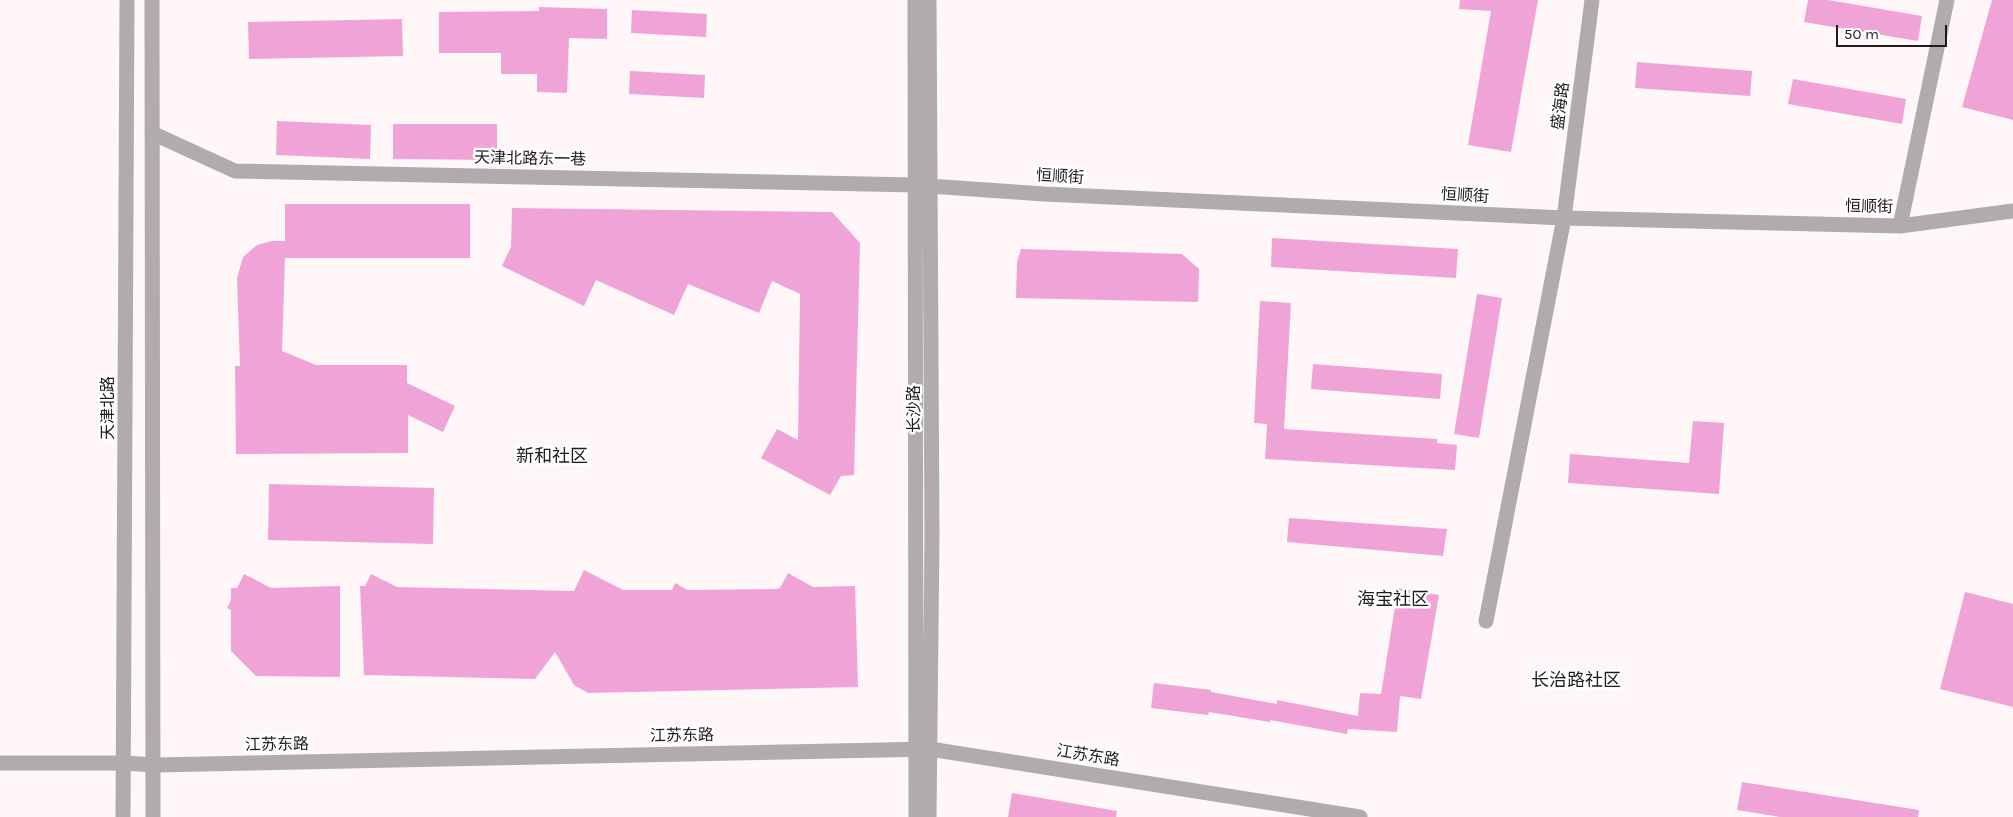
<!DOCTYPE html>
<html>
<head>
<meta charset="utf-8">
<style>
  body { margin:0 }
  #map { position:relative; width:2013px; height:817px; overflow:hidden; background:#fff6f8; font-family:Karla,sans-serif }
  canvas { display:block }
  .scale { position:absolute; left:1836px; top:25px; width:111px; height:22px; box-sizing:border-box; border:2px solid #1e1b1c; border-top:0; padding-left:6px; font-size:15px; line-height:18px; white-space:nowrap; color:#1e1b1c; -webkit-text-stroke:4px #fff; paint-order:stroke }
</style>
</head>
<body>
<div id="map">
<canvas width="2013" height="817"></canvas>
<div class="scale">50 m</div>
</div>
<script>
const c = document.querySelector('canvas').getContext('2d');
c.lineJoin = 'round';
function fillPath(path, color) {
  c.fillStyle = color;
  c.fill(path, 'evenodd');
}
function stroke(path, color, width, dash) {
  c.strokeStyle = color;
  c.lineWidth = width;
  c.lineCap = dash ? 'butt' : 'round';
  c.setLineDash(dash || []);
  c.stroke(path);
}
function write(font, color, halo, rows, align = 'center') {
  c.font = font + ' Karla,"Noto Sans SC",sans-serif';
  c.lineWidth = 5;
  c.setLineDash([]);
  c.textBaseline = 'middle';
  c.strokeStyle = halo;
  c.fillStyle = color;
  for (const [text, x, y, turn = 0] of rows) {
    c.save();
    c.translate(x, y);
    c.rotate((+turn || 0) * Math.PI / 180);
    c.textAlign = isNaN(turn) ? turn : align;
    if (halo) c.strokeText(text, 0, 0);
    c.fillText(text, 0, 0);
    c.restore();
  }
}
fillPath(new Path2D(`
  M1460 0H1538L1511 152 1468 145 1491 11 1459 9Z
  M1808 0H1828L1922 16 1918 41 1804 22Z
  M1992 0H2013V120L1962 107Z
  M539 7 607 9V39L569 38 567 93 537 92V74H501V53H439V12L539 11Z
  M632 10 707 14 706 37 631 33Z
  M402 19 403 56 249 59 248 22Z
  M1637 62 1752 71 1750 96 1635 88Z
  M630 71 705 75 704 98 629 94Z
  M1793 79 1906 99 1902 124 1788 104Z
  M277 121 371 125 370 159 276 155Z
  M393 124H497V160L393 159Z
  M285 204H470V258H285L282 351 316 365H407V383L455 406 443 432 408 415V453L236 454 235 366H240L237 278 243 257 257 245 272 241H285Z
  M512 208 832 212 860 243 854 475 841 476 830 495 761 458 777 429 798 440 800 294 772 281 759 313 688 284 674 315 596 280 584 306 502 266 511 247Z
  M1272 238 1458 249 1456 278 1271 267Z
  M1021 249 1182 254 1199 269 1198 302 1016 298 1017 262Z
  M1477 294 1502 298 1479 438 1454 434Z
  M1260 301 1291 303 1284 429 1437 439V443L1457 445 1455 470 1265 459 1267 424 1254 423Z
  M1313 364 1442 374 1440 399 1311 389Z
  M1693 421 1724 423 1719 494 1568 483 1570 454 1689 463Z
  M269 484 434 488 433 544 268 540Z
  M1289 518 1447 529 1443 556 1287 542Z
  M584 570 623 590H672L675 583 688 590 775 589 780 588 788 573 813 587 855 586 858 687 588 693 574 685 555 652 535 679 364 675 360 586H365L371 574 397 587 574 591Z
  M244 574 271 588 340 586V677L256 676 231 651V610L227 608 231 600V588H237Z
  M1398 588 1439 595 1421 699 1400 696 1397 732 1348 729 1347 734 1270 720V722L1209 712 1208 715 1151 708 1154 683 1211 690V692L1277 704V700L1358 716 1360 693 1381 694Z
  M1965 592 2013 604V707L1940 689Z
  M1742 782 1919 810 1918 817H1780L1737 810Z
  M1012 793 1117 811 1116 817H1008Z`), '#efa3d7');
stroke(new Path2D(`
  M152 0 153 817
  M915 0 916 817
  M929 0 932 535 929 817
  M152 133 235 171 915 185 1044 194 1564 218 1900 226 2013 211
  M1900 226 1947 0
  M1486 621 1564 218 1592 0
  M0 763H124L154 765 930 749 1360 817
  M123 817 127 0`), '#b0acac', 15);
write('16px', '#1e1b1c', '#fff', [
  ["盛海路",1561,106,-83],
  ["天津北路东一巷",530,159,1],
  ["恒顺街",1060,177,3],
  ["恒顺街",1465,196,3],
  ["恒顺街",1869,207,1],
  ["天津北路",108,408,-90],
  ["长沙路",914,409,-90],
  ["江苏东路",682,736,-1],
  ["江苏东路",277,745,-1],
  ["江苏东路",1088,756,9]
]);
write('18px', '#1e1b1c', '#fff', [
  ["新和社区",552,457],
  ["海宝社区",1393,600],
  ["长治路社区",1576,681]
]);
</script>
</body>
</html>
